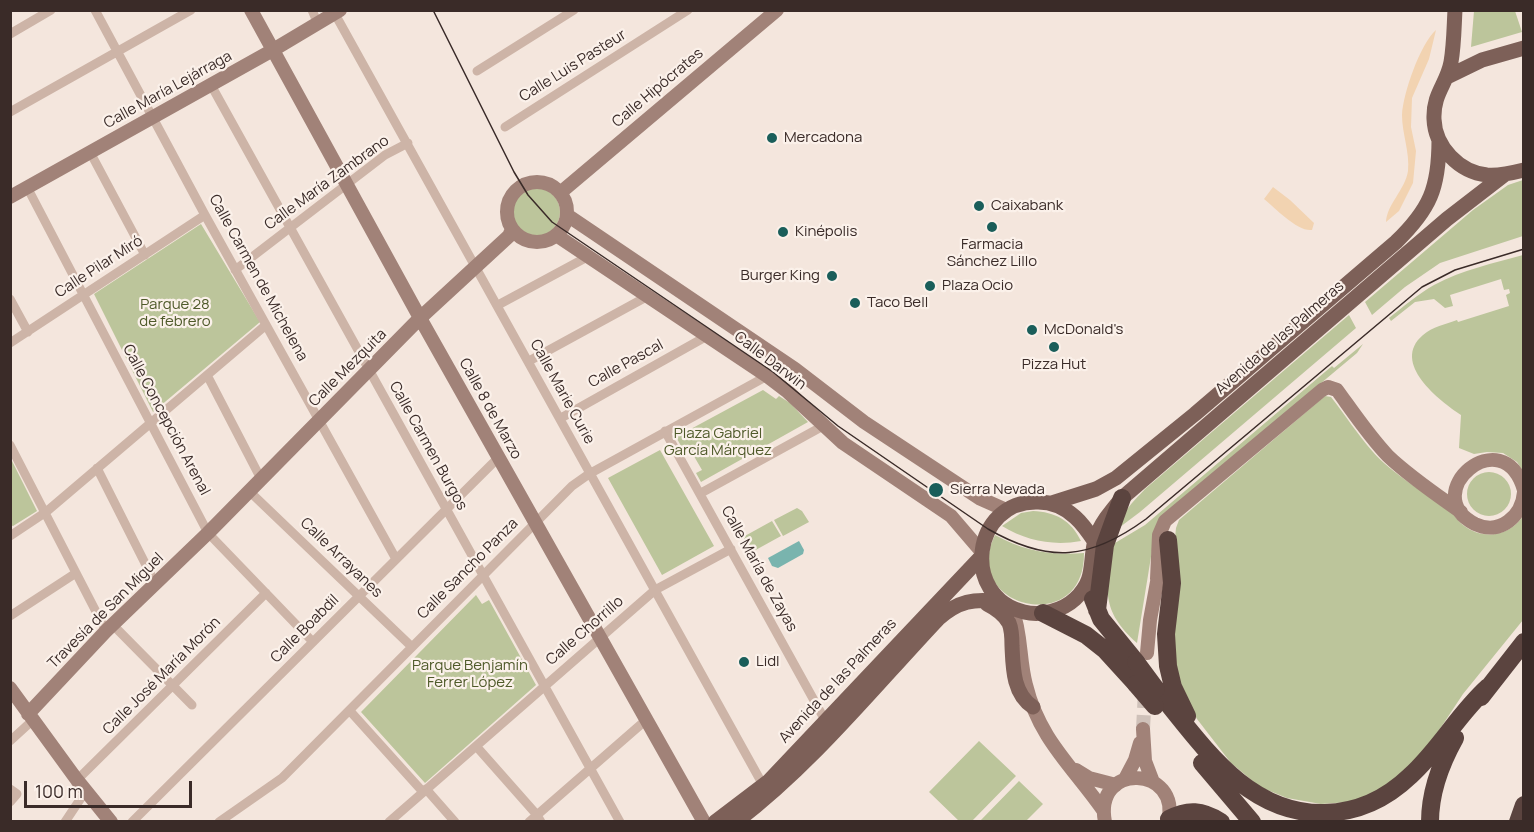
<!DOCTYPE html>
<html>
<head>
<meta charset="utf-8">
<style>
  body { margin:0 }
  #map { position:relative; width:1534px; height:832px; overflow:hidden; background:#f4e6dd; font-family:Manrope,sans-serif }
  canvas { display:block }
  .frame { position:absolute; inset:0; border:12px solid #3a2b28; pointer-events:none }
  .scale { position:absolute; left:24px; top:781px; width:168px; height:27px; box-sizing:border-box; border:3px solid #3a2b28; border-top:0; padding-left:8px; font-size:18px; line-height:21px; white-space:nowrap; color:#3a2b28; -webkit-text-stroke:4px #fbf1ea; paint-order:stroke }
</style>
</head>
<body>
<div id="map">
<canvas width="1534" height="832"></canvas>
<div class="frame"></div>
<div class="scale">100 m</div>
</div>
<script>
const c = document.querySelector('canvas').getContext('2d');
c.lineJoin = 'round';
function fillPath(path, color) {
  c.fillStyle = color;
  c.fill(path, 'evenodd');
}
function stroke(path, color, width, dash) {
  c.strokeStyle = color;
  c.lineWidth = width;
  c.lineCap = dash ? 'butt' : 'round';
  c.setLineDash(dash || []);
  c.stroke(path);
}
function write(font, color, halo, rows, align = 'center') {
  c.font = font + ' Manrope,sans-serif';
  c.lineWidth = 4.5;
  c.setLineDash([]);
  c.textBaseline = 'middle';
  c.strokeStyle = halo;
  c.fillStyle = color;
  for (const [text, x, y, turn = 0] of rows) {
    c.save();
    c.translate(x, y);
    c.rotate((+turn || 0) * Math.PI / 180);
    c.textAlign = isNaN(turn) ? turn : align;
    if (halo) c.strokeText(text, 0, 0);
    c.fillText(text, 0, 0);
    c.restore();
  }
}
fillPath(new Path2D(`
  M1474 11H1515L1522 32 1471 47Z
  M1523 180V236L1440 263 1405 287 1372 315 1365 302 1473 210 1508 185Z
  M512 212a24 24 0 1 1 48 0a24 24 0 1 1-48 0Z
  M201 224 260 322 153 412 94 294Z
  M1523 255H1524L1523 471 1517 462 1503 453 1487 452 1474 454 1459 448 1461 415C1440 401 1390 363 1423 335 1432 327 1446 324 1457 320L1458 322 1509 306 1506 295 1510 293 1509 289 1504 290 1501 279 1450 295 1453 306 1445 308 1434 299 1415 302 1391 321 1389 318C1403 307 1418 294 1434 285 1462 270 1494 263 1523 255Z
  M1349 315 1356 328 1140 512 1120 527C1121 512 1136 499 1145 489Z
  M1363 344 1357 353 1167 512 1156 526 1137 643C1100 610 1107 590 1110 546L1145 525 1332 366 1334 368Z
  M763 390 776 399 779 396 790 403 808 422 701 482 696 473 702 470 691 451 685 453 676 437Z
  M1325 396 1331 397C1345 415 1358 435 1373 452 1390 472 1425 493 1447 508 1454 513 1457 521 1463 525 1483 541 1510 536 1523 516V620L1463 694 1420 759 1377 793 1349 802 1321 804 1287 798 1260 787 1231 763 1197 719 1179 687 1173 660 1175 538 1176 528 1179 520Z
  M660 450 714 546 662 575 608 478Z
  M11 459 37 511 13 526 10 525Z
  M1467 494a22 22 0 1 1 44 0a22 22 0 1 1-44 0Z
  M797 508 802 511 809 522 783 536 774 520Z
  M1033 511C1055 512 1071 520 1081 541 1053 546 1027 541 1002 526L1021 513Z
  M772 521 781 536 752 552 743 537Z
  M995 535C1024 551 1051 556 1084 553 1085 638 959 608 995 535Z
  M476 595 482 604 489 600 536 685 425 783 361 712Z
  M979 741 1016 776 972 821H959L929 792Z
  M1019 781 1043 804 1026 821H980Z`), '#bcc59b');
fillPath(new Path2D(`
  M1436 30 1429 59 1412 98 1411 127 1416 151 1413 183 1399 211 1386 222C1387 204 1405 190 1408 171 1410 152 1402 134 1402 115 1403 94 1420 44 1436 30Z
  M1273 187 1290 200 1314 223 1312 230C1298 232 1275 208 1264 199Z`), '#f2d3b1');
fillPath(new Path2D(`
  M799 541 804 550 803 554 778 568 772 566 768 558Z`), '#79b4ae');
stroke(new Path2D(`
  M1143 729 1145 691`), '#cfc1b9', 14, [14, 7]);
stroke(new Path2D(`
  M95 10 205 215 396 559
  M312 10 318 24
  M335 14 763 785
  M10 34 51 10
  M477 71 574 10
  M211 85 620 822
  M10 112 191 10
  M505 127 688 10
  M90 152 145 255
  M27 187 208 533 313 642
  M235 270 385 155 408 143
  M10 299 28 332
  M498 305 589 256
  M10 343 205 215
  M529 361 648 296
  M207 375 261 479
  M561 418 707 336
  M665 431 826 722
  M10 445 106 631
  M97 468 155 583
  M249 491 412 647
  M701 493 823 426
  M10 536 46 512 266 325
  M10 616 76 573
  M113 625 192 705
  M350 711 423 792
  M10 741 33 720
  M476 746 537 815 541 822
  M77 780 266 593
  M10 789 17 794 10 802
  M426 789 455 822
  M65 822 81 798 88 792
  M132 822 499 457
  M219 822 282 778 572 486 589 474 767 376
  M389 822 655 590 731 549
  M529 822 646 720`), '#cdb4a7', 9);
stroke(new Path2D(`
  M251 10 420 318 704 822
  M507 212a30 30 0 1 1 60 0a30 30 0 1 1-60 0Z
  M560 193 777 10
  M10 197 273 50 340 10
  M567 215 795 369 864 422 979 498 1006 510
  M556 235 767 376 788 392 843 443 951 516 981 551
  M1524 490C1503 418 1416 494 1475 524 1500 536 1522 516 1524 492
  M1157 579 1159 535 1165 521 1322 390 1328 387 1337 390C1353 412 1369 436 1388 456 1410 477 1437 495 1461 512
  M1012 608C1022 635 1019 659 1026 685 1039 739 1073 767 1103 810
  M1147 653 1150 620 1159 571
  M10 688 77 780 111 822
  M28 714 106 631 208 533 420 318 509 236 512 229
  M1143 729 1145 761 1153 782
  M1076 770 1089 778 1116 785
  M1125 779 1135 760 1140 743
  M1105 822C1093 761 1182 766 1168 822`), '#a18278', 14);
stroke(new Path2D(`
  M1455 10C1454 27 1454 45 1451 62 1447 84 1433 93 1434 119 1435 147 1459 172 1487 175 1499 176 1512 173 1524 170
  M1447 77 1482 60 1524 48
  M1052 503 1096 489 1116 478 1195 414 1396 242C1430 209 1439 188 1439 140
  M1095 542C1089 533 1083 524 1075 517 1064 507 1052 502 1038 502 972 500 960 597 1024 612 1041 616 1062 611 1075 599 1096 579 1089 564 1095 540 1100 524 1111 511 1122 498L1447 219 1504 175
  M987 604C995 608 1004 614 1009 623 1012 630 1012 639 1012 646 1013 668 1013 694 1033 707
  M715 822 769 781 981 557
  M736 822C812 764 873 688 938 619 958 601 974 598 1001 602`), '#7d6058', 15);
stroke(new Path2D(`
  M1168 540 1172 583 1166 634 1168 666 1173 687 1187 716
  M1093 599 1101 619 1136 662
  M1097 610 1105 545 1122 498
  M1043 613 1086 635 1105 650 1136 684
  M1156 689C1201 743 1246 815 1325 813 1358 812 1386 799 1410 776 1440 749 1458 714 1488 687
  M1481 697 1524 642
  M1202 763 1252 822
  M1169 819C1188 809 1202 810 1221 822
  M1430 822C1430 792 1441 763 1455 738
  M1518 822 1524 805`), '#5b443f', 18);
stroke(new Path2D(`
  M433 10 514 172 528 195 552 222 773 372 838 426 988 529C1049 564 1090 560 1146 519L1422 287 1455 270 1524 249`), '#3a2b28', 1.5);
stroke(new Path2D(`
  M1136 662 1156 689
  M1136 684 1155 706`), '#5b443f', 18);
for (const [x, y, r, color] of [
  [772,138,6,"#1a5e5a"],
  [979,206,6,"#1a5e5a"],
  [992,227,6,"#1a5e5a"],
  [783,232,6,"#1a5e5a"],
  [832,276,6,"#1a5e5a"],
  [930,286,6,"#1a5e5a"],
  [855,303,6,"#1a5e5a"],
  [1032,330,6,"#1a5e5a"],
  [1054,347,6,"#1a5e5a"],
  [936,490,8,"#1a5e5a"],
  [744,662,6,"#1a5e5a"]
]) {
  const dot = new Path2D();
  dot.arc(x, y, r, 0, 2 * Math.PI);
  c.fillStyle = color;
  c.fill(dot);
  stroke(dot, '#fbf1ea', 2);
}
write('15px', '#3a2b28', '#fbf1ea', [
  ["Calle Luis Pasteur",573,66,-32],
  ["Calle Hipócrates",658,88,-40],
  ["Calle María Lejárraga",168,90,-29],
  ["Calle María Zambrano",327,183,-36],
  ["Calle Pilar Miró",99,267,-33],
  ["Calle Carmen de Michelena",258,278,61],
  ["Avenida de las Palmeras",1280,338,-41],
  ["Calle Darwin",770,361,37],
  ["Calle Pascal",626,364,-29],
  ["Calle Mezquita",348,368,-45],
  ["Calle Marie Curie",562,392,61],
  ["Calle 8 de Marzo",490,409,61],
  ["Calle Concepción Arenal",166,420,62],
  ["Calle Carmen Burgos",428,446,61],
  ["Calle Arrayanes",341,558,44],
  ["Calle Sancho Panza",468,569,-45],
  ["Calle María de Zayas",759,569,61],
  ["Travesía de San Miguel",106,611,-45],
  ["Calle Boabdil",305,629,-45],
  ["Calle Chorrillo",585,631,-41],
  ["Calle José María Morón",162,676,-45],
  ["Avenida de las Palmeras",838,681,-47]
]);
write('15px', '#3a2b28', '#fbf1ea', [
  ["Mercadona",784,138],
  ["Caixabank",991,206],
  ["Kinépolis",795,232],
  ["Farmacia",992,245,"center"],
  ["Sánchez Lillo",992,262,"center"],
  ["Burger King",820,276,"right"],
  ["Plaza Ocio",942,286],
  ["Taco Bell",867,303],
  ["McDonald's",1044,330],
  ["Pizza Hut",1054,365,"center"],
  ["Sierra Nevada",950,490],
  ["Lidl",756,662]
], 'left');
write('15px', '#4f5a2a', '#fbf1ea', [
  ["Parque 28",175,305],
  ["de febrero",175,322],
  ["Plaza Gabriel",718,434],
  ["García Márquez",718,451],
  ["Parque Benjamín",470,666],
  ["Ferrer López",470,683]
]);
</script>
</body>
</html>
